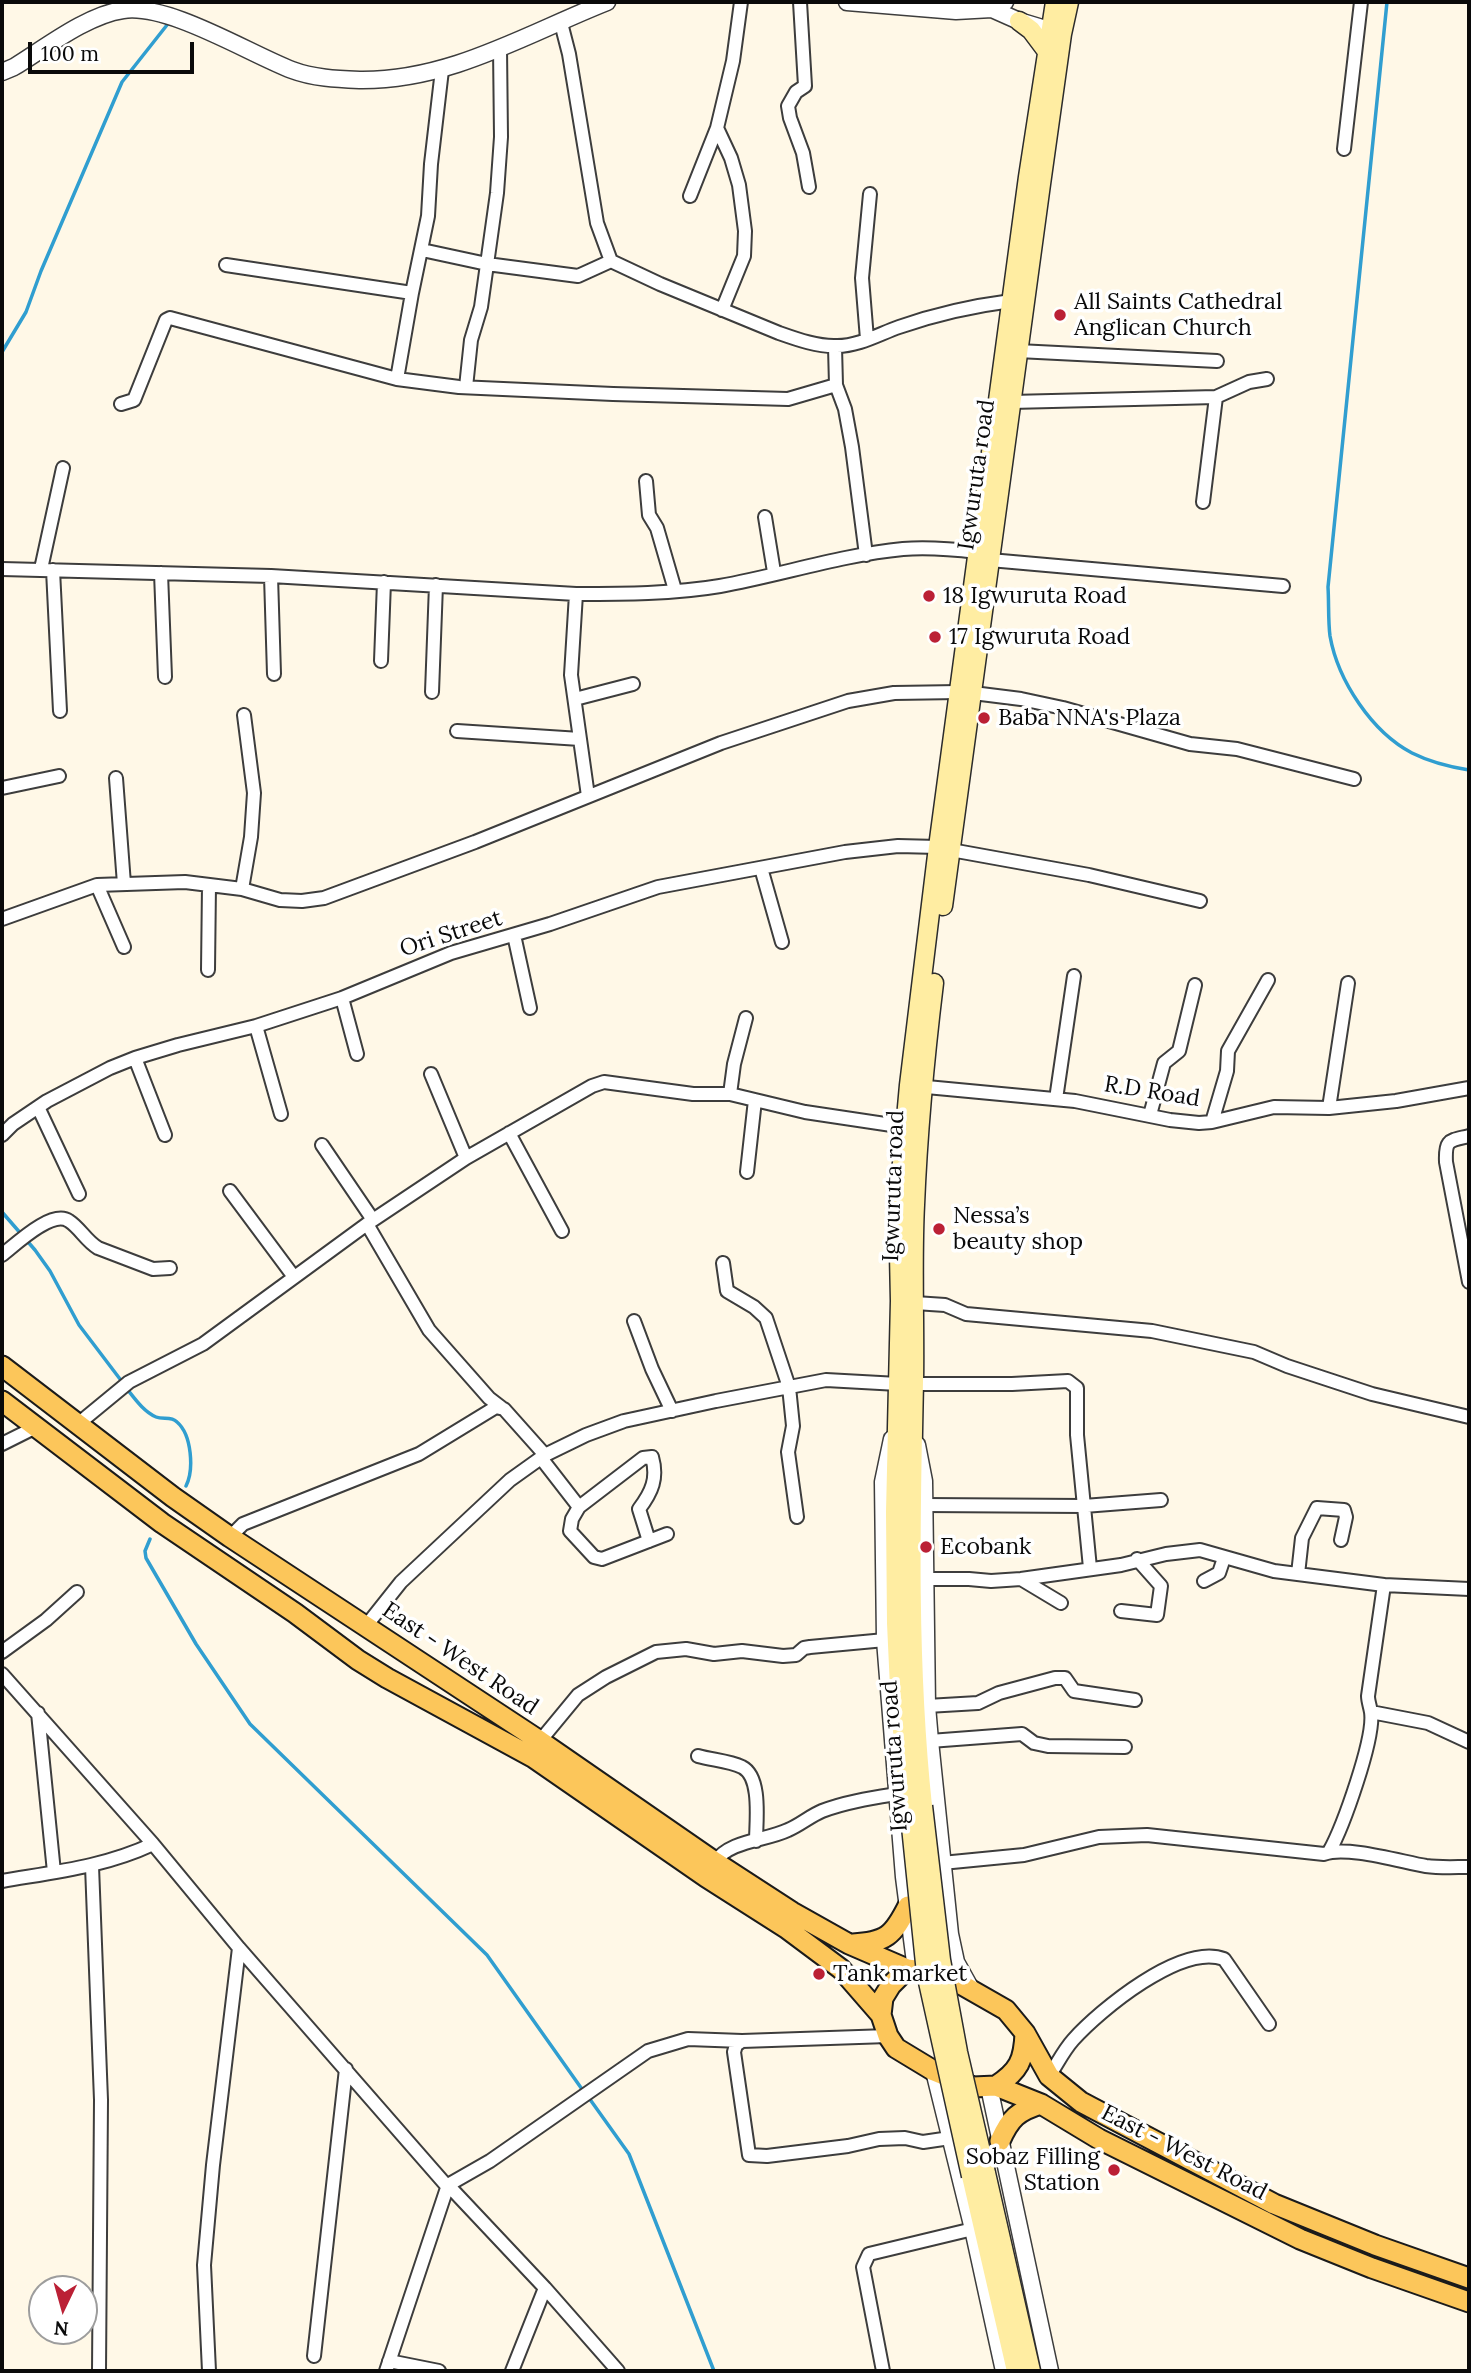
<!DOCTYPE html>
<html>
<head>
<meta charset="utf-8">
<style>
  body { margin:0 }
  #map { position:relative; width:1471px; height:2373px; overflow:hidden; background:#fff8e7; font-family:Lora,serif }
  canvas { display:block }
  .frame { position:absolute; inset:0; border:4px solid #0a0a0a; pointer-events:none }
  .north { position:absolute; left:28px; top:2275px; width:70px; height:70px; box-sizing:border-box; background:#fff; border:2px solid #9d9d9d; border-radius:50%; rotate:185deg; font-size:19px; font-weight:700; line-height:28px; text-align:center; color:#0a0a0a }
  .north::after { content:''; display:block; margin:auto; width:24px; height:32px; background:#bb2035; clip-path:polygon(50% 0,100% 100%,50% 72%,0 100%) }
  .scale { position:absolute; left:28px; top:42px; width:166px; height:32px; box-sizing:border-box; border:4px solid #0a0a0a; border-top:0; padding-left:9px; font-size:21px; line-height:24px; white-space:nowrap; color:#0a0a0a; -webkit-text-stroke:5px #fff; paint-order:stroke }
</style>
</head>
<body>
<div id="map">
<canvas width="1471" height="2373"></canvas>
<div class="frame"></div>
<div class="north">N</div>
<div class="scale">100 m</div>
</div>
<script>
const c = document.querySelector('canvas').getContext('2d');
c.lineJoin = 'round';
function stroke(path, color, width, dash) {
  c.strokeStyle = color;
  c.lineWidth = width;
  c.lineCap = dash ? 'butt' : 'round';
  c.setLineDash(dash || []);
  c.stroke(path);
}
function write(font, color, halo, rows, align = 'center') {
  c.font = font + ' Lora,serif';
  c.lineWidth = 7;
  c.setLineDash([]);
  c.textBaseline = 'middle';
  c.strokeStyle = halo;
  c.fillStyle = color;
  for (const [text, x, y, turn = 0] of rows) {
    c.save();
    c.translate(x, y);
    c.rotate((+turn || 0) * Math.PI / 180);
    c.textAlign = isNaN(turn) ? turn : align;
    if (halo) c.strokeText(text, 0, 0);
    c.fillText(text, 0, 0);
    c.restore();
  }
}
stroke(new Path2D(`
  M1387 2 1328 587C1329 603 1328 621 1330 636 1338 681 1372 732 1412 753 1430 762 1450 767 1469 770
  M2 352 26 312 41 271 122 82 167 25
  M2 1212 35 1250 50 1271 79 1325 123 1383
  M127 1389C135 1399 144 1412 156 1417 163 1420 171 1416 177 1422 192 1435 194 1470 186 1486
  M150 1539 145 1551 146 1558 196 1644 250 1724 487 1955 584 2092
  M589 2098 629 2154 714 2371`), '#309ed0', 3.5);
const minor = new Path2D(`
  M800 2 805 86 796 92 788 106 790 118 803 153 809 187
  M561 23 569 54 597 223 611 261 660 284 779 333C796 339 818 347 837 346 859 346 879 334 899 327 936 314 972 306 1011 301
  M717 128 731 158 739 185 745 231 744 256 722 310
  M1344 149 1361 2
  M690 196 717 128 733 61 741 2
  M422 250 487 264 578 276 611 261
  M226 265 412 293
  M867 339 862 278 870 194
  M835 347 836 385 845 409 852 447 866 555
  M1018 351 1217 361
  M397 379 412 293 428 216 431 164 442 70
  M466 387 471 340 481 307 497 193 501 137 500 48
  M1011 402 1216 397 1249 382 1267 379
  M121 404 134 400 166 320 170 318 397 379 459 387 613 394 788 399 836 385
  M646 481 649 515 657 528 675 590
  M1203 502 1216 397
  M765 517 774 572
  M990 560 1283 586
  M2 569 271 576 576 594C623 594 673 594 720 586 781 575 841 555 903 549 928 547 952 549 977 552
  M41 569 63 468
  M53 570 60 711
  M161 573 165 677
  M271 576 274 674
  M576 594 571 675 588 796
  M381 661 384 582
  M432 692 436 585
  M973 693 1021 699 1063 708 1190 744 1237 749 1354 779
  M575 699 633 684
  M457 731 580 739
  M116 778 124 884
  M2 788 59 776
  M951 850 1089 875 1200 901
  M761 868 782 942
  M97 885 124 947
  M242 889 251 837 254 793 244 715
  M2 919 97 885 185 882 242 889 280 900 302 901 324 898 475 842 721 743 848 701 894 693 959 692
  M514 935 530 1008
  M208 970 209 885
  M342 998 357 1054
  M256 1026 281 1114
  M135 1058 165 1135
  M431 1074 466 1158
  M916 1086 1075 1101 1170 1120 1199 1123 1212 1122 1274 1107 1329 1108 1396 1101 1469 1088
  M730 1094 734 1064 746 1018
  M1056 1099 1074 976
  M38 1107 79 1194
  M1329 1108 1348 983
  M1150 1115 1164 1063 1179 1051 1195 985
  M1212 1122 1227 1071 1228 1051 1268 980
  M509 1133 562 1231
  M2 1135 13 1124 47 1101 110 1068 135 1058 178 1045 256 1026 342 998 451 953 550 924 658 887 845 852 898 846 938 847
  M1469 1136C1449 1141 1445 1139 1446 1162L1469 1282
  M322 1145 373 1220
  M747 1172 755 1100
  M230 1191 294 1277
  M367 1224 429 1330 489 1398 502 1408
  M2 1255C15 1245 52 1209 69 1221 80 1228 86 1241 98 1248L153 1269 170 1268
  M723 1263 727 1291 754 1307 766 1318 789 1387 793 1426 788 1452 797 1517
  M915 1303 945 1305 966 1314 1152 1331 1254 1352 1287 1366 1372 1394 1469 1417
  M634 1321 652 1369 672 1411
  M914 1384H1012L1068 1381 1077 1388V1435L1090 1568
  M78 1424 129 1382 203 1344 367 1224 466 1158 592 1086 604 1082 693 1094H730L805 1112 905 1127
  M2 1444 36 1427
  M541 1458 579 1507 572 1519 570 1531 594 1557 602 1559 667 1534
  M924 1505 1084 1506 1161 1500
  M579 1507 643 1458 652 1457C658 1478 652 1492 639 1509L649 1541
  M230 1537 243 1524 419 1454 496 1407 504 1409 545 1455
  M1298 1574 1302 1538 1317 1508 1344 1510 1346 1517 1341 1540
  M925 1579H969L991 1581 1021 1579 1121 1565 1166 1554 1200 1550 1274 1571 1384 1585 1469 1589
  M1021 1579 1061 1603
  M1204 1581 1219 1573 1224 1558
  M1121 1611 1157 1615 1161 1586 1137 1559
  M366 1626 401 1582 510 1480 545 1455 586 1435 624 1421 716 1401 826 1380 898 1384
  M2 1652 46 1620 77 1592
  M2 1674 153 1844 239 1948 446 2185H448L386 2371
  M927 1706 978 1703 999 1693 1055 1678H1065L1074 1691 1135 1700
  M1371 1712 1428 1723 1469 1742
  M38 1713 54 1872
  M540 1741 578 1695 606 1677 656 1652 686 1649 714 1654 742 1651 783 1656 796 1655 804 1648 810 1647 885 1640
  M930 1741 1022 1734 1034 1743 1048 1746 1125 1747
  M698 1756C712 1760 729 1761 742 1767 762 1777 756 1822 756 1841
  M1329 1852C1343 1827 1375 1738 1371 1712 1370 1706 1368 1701 1368 1696L1384 1585
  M715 1862C730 1840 765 1841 788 1830 800 1825 810 1816 822 1811 845 1802 872 1798 897 1794
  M942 1863 1024 1855 1099 1837 1147 1835 1324 1854C1345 1845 1402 1862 1426 1866 1440 1868 1455 1867 1469 1867
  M92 1866 101 2100 99 2371
  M2 1881C54 1872 104 1867 153 1844
  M742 2041 736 2045 734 2052 749 2155 767 2156 848 2146 879 2139 905 2138 923 2142 950 2138
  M1049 2076C1057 2064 1064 2050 1073 2040 1100 2010 1181 1943 1224 1959L1269 2024
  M314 2356 346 2069
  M389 2361 439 2371
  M209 2371 204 2265 213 2165 239 1948
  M512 2371 545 2288
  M618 2371 545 2288 448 2185 490 2161 648 2051 688 2039 742 2041 888 2036
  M883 2371 863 2267 869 2254 973 2229`);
const tertiary = new Path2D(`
  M847 2 956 11 992 9 1005 2
  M992 9 1019 21 1062 34
  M2 72 14 67C45 48 87 15 123 10 168 3 248 53 292 70 313 78 337 79 360 80 450 81 526 34 607 2
  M892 1439 883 1482 885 1640 904 1877 916 1970
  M917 1445 924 1481 927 1706 930 1741 950 1934 956 1962 971 1989
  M934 2071 973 2229 1004 2371
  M989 2087 1050 2371`);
const secondary = new Path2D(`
  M1019 21 1031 30 1046 50
  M943 906 1041 184 1062 34 1069 2
  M923 1806C908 1664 911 1523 914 1381 915 1322 912 1263 915 1205 918 1131 925 1057 934 983
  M909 1807 900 1709 896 1623 895 1512 900 1301 898 1207 909 1085 938 847 1028 177 1055 2
  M986 2173 1031 2371
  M971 2176 1016 2371`);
const primary = new Path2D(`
  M2 1366 173 1497 230 1537 540 1741 715 1862 792 1912 849 1944 907 1969 931 1972 957 1982 1006 2010 1025 2033 1049 2076 1081 2102 1274 2204 1375 2245 1469 2278
  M2 1401 162 1523 295 1613 358 1660 387 1678 534 1758 706 1877 786 1928 841 1969 881 2015
  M853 1944C886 1942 893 1936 908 1906
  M907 1969 891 1985 883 1998 881 2015 888 2036 896 2048 934 2071 973 2087 996 2086 1041 2104 1099 2139 1300 2239 1372 2268 1469 2302
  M996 2086C1019 2071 1024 2060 1025 2033
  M1000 2141C1010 2118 1018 2111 1041 2104`);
stroke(minor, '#3d3d3d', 16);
stroke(tertiary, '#3d3d3d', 19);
stroke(secondary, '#2c2c2c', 21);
stroke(primary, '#1b1b1b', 23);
stroke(minor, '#fff', 12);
stroke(tertiary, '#fff', 16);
stroke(secondary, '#ffeda2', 18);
stroke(primary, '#fcc65a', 19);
const secondaryBridge = new Path2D(`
  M923 1806 941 1960 958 2052 986 2173
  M909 1807 926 1973 971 2176`);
stroke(secondaryBridge, '#2c2c2c', 21, []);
stroke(secondaryBridge, '#ffeda2', 18);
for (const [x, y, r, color] of [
  [1060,315,7,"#bb2035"],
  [929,596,7,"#bb2035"],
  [935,637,7,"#bb2035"],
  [984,718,7,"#bb2035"],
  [939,1229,7,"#bb2035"],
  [926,1547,7,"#bb2035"],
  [819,1974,7,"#bb2035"],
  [1114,2170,7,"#bb2035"]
]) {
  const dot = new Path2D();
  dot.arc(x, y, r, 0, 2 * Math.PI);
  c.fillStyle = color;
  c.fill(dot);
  stroke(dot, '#fff', 2.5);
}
write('23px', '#0a0a0a', '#fff', [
  ["All Saints Cathedral",1074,302],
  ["Anglican Church",1074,328],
  ["18 Igwuruta Road",943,596],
  ["17 Igwuruta Road",949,637],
  ["Baba NNA's Plaza",998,718],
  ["Nessa’s",953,1216],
  ["beauty shop",953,1242],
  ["Ecobank",940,1547],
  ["Tank market",833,1974],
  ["Sobaz Filling",1100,2157,"right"],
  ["Station",1100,2183,"right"]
], 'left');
write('23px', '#0a0a0a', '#fff', [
  ["Igwuruta road",977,475,-82],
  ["Ori Street",451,934,-18],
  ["R.D Road",1152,1092,9],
  ["Igwuruta road",894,1186,-88],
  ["East - West Road",460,1659,34],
  ["Igwuruta road",895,1756,-94],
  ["East - West Road",1184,2153,27]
]);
</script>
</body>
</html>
